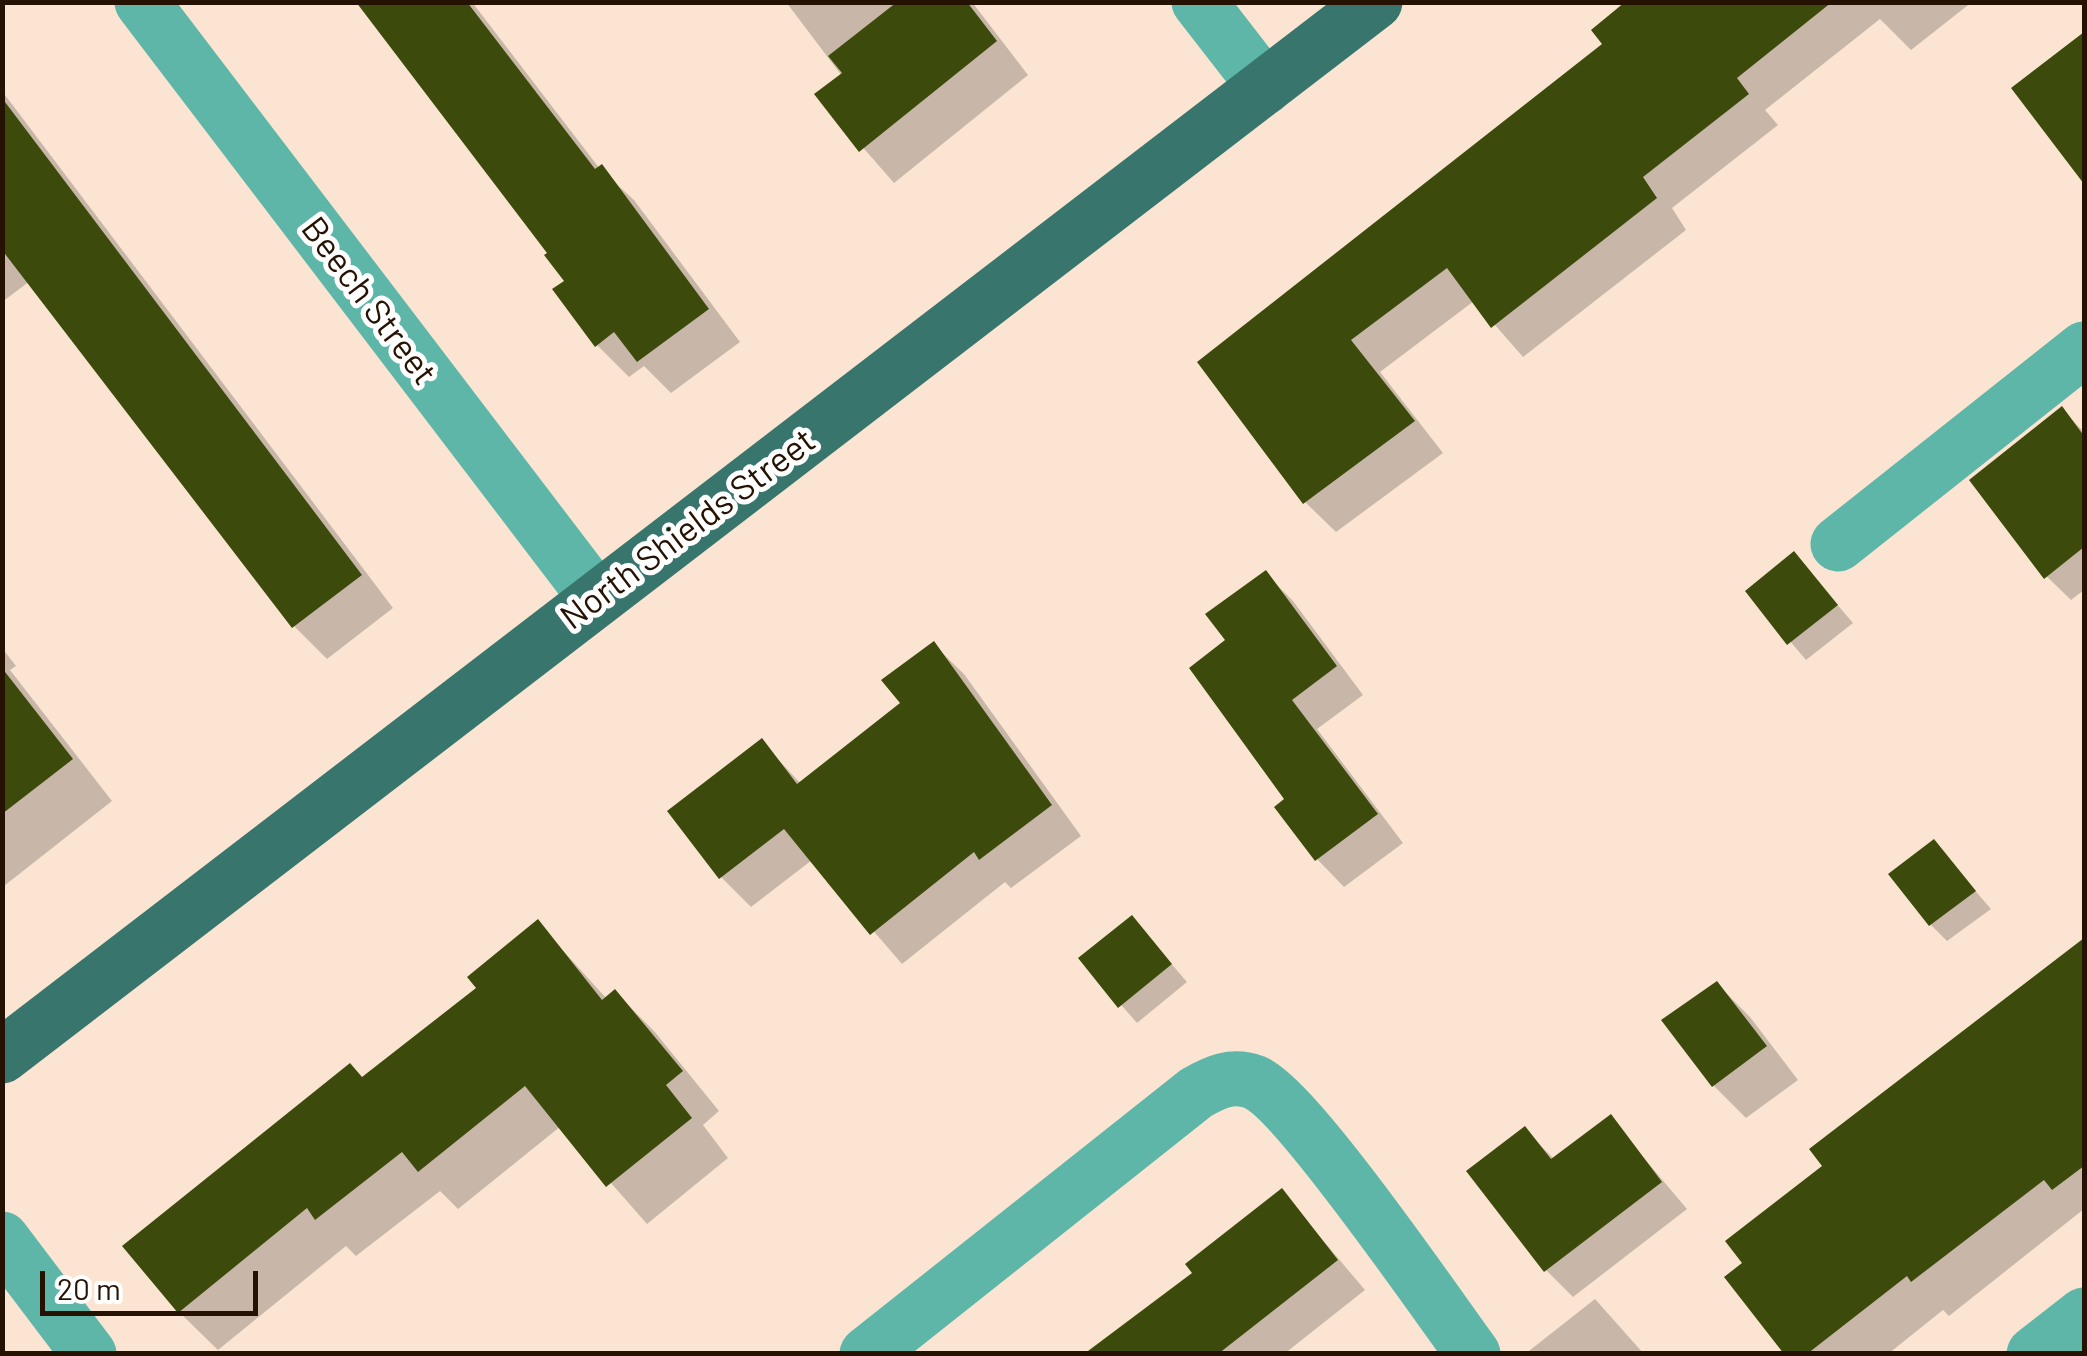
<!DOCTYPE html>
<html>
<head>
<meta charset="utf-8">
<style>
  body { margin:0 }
  #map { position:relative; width:2087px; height:1356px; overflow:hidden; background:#fbe5d2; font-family:Barlow,sans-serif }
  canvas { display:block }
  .frame { position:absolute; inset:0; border:5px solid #251202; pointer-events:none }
  .scale { position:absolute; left:40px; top:1271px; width:218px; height:45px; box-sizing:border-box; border:5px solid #251202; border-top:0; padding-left:12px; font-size:30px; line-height:35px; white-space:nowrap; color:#251202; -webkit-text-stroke:8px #fff; paint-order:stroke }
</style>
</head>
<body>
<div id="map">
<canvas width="2087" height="1356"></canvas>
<div class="frame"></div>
<div class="scale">20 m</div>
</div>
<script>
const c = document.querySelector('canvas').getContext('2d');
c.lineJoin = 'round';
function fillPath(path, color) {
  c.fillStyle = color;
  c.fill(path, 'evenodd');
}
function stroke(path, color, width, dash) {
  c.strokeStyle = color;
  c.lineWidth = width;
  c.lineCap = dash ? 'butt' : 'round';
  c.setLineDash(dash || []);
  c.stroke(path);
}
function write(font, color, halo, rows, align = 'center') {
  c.font = font + ' Barlow,sans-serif';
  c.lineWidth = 10;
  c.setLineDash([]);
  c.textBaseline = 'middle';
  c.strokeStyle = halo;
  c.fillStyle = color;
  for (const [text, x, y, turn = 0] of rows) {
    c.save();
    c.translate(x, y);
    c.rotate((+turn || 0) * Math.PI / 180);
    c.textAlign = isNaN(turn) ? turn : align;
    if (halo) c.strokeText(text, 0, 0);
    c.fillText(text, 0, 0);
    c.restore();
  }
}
fillPath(new Path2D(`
  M359 2H472L600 169 634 200 740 342 671 393 644 366 629 377 597 345 555 290 567 281 550 254Z
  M786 2H972L1028 75 894 183 817 95 842 76Z
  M1661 2H1972L1911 50 1880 19 1765 110 1778 125 1672 208 1686 230 1523 357 1474 301 1380 372 1443 453 1336 532 1305 502 1200 362Z
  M2084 35V180L2014 89Z
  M2 91 393 608 327 659 294 626 30 281 2 302Z
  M2062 410 2084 432V590L2071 600 2038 568Z
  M1794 554 1853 623 1806 660 1748 592Z
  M1265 573 1293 601 1363 695 1317 729 1403 843 1344 887 1317 859 1288 800 1229 641Z
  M933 644 964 674 1081 836 1011 888 1005 882 902 964 812 860 751 907 721 877 761 741 801 784 903 704Z
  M2 648 16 666 10 670 112 801 4 886Z
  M1933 842 1991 909 1947 941 1931 925Z
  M1132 918 1187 982 1137 1023 1081 959Z
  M537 922 607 999 615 992 654 1031 719 1111 703 1125 728 1158 647 1224 561 1126 458 1209 440 1191 356 1256 346 1246 218 1350 179 1312 363 1079 479 988Z
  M2079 945 2084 951V1209L1949 1316 1943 1310 1888 1354H1787L1746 1264 1826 1166Z
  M1717 984 1750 1017 1798 1080 1746 1118 1713 1085Z
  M1610 1118 1687 1209 1573 1297 1546 1270 1469 1172 1525 1130 1555 1160Z
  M1282 1192 1365 1290 1284 1354H1089L1196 1274Z
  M1595 1299 1644 1354H1525Z`), '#0003');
fillPath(new Path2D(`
  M356 2H467L595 169 602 164 709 309 637 362 614 332 595 347 552 289 564 281 544 255 547 253Z
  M897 2H967L997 41 859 152 814 94 842 73 828 56Z
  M1625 2H1832L1737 78 1749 94 1643 177 1657 198 1491 328 1447 268 1351 340 1415 421 1303 504 1197 362 1602 44 1591 30Z
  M2084 32V184L2011 88Z
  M2 98 362 575 292 628 2 250Z
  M2062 406 2084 436V547L2044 579 1969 480Z
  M1794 551 1838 605 1787 645 1745 591Z
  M1266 570 1337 666 1292 700 1378 814 1315 861 1274 807 1284 799 1189 668 1225 640 1205 614Z
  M934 641 1052 805 979 860 974 852 870 935 784 829 719 879 667 811 762 738 797 784 900 703 881 680Z
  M2 668 73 759 2 814Z
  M1934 839 1976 891 1929 926 1888 874Z
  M1132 915 1172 964 1118 1008 1078 958Z
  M538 919 602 1000 615 989 683 1071 666 1085 692 1118 606 1187 525 1086 418 1172 402 1152 315 1220 307 1208 178 1313 122 1246 350 1063 362 1077 476 988 467 977Z
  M2084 938V1166L2052 1190 2044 1180 1911 1282 1907 1276 1807 1354H1784L1724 1277 1742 1263 1725 1241 1822 1166 1809 1149Z
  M1717 981 1767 1046 1712 1087 1661 1020Z
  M1611 1114 1662 1182 1544 1272 1466 1171 1525 1126 1551 1159Z
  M1282 1188 1338 1260 1218 1354H1084L1192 1273 1185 1264Z`), '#3c4b0b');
stroke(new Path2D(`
  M142 2 597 599
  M1199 2 1265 87
  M1838 544 2084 349
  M2 1239 89 1354
  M867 1354 1196 1093C1215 1082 1232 1074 1254 1082 1296 1099 1437 1305 1473 1354
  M2034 1354 2084 1315`), '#5db6a8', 55);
stroke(new Path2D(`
  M2 1056 1375 2`), '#38766d', 55);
write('35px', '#251202', '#fff', [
  ["Beech Street",369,301,53],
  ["North Shields Street",688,529,-37]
]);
</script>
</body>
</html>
